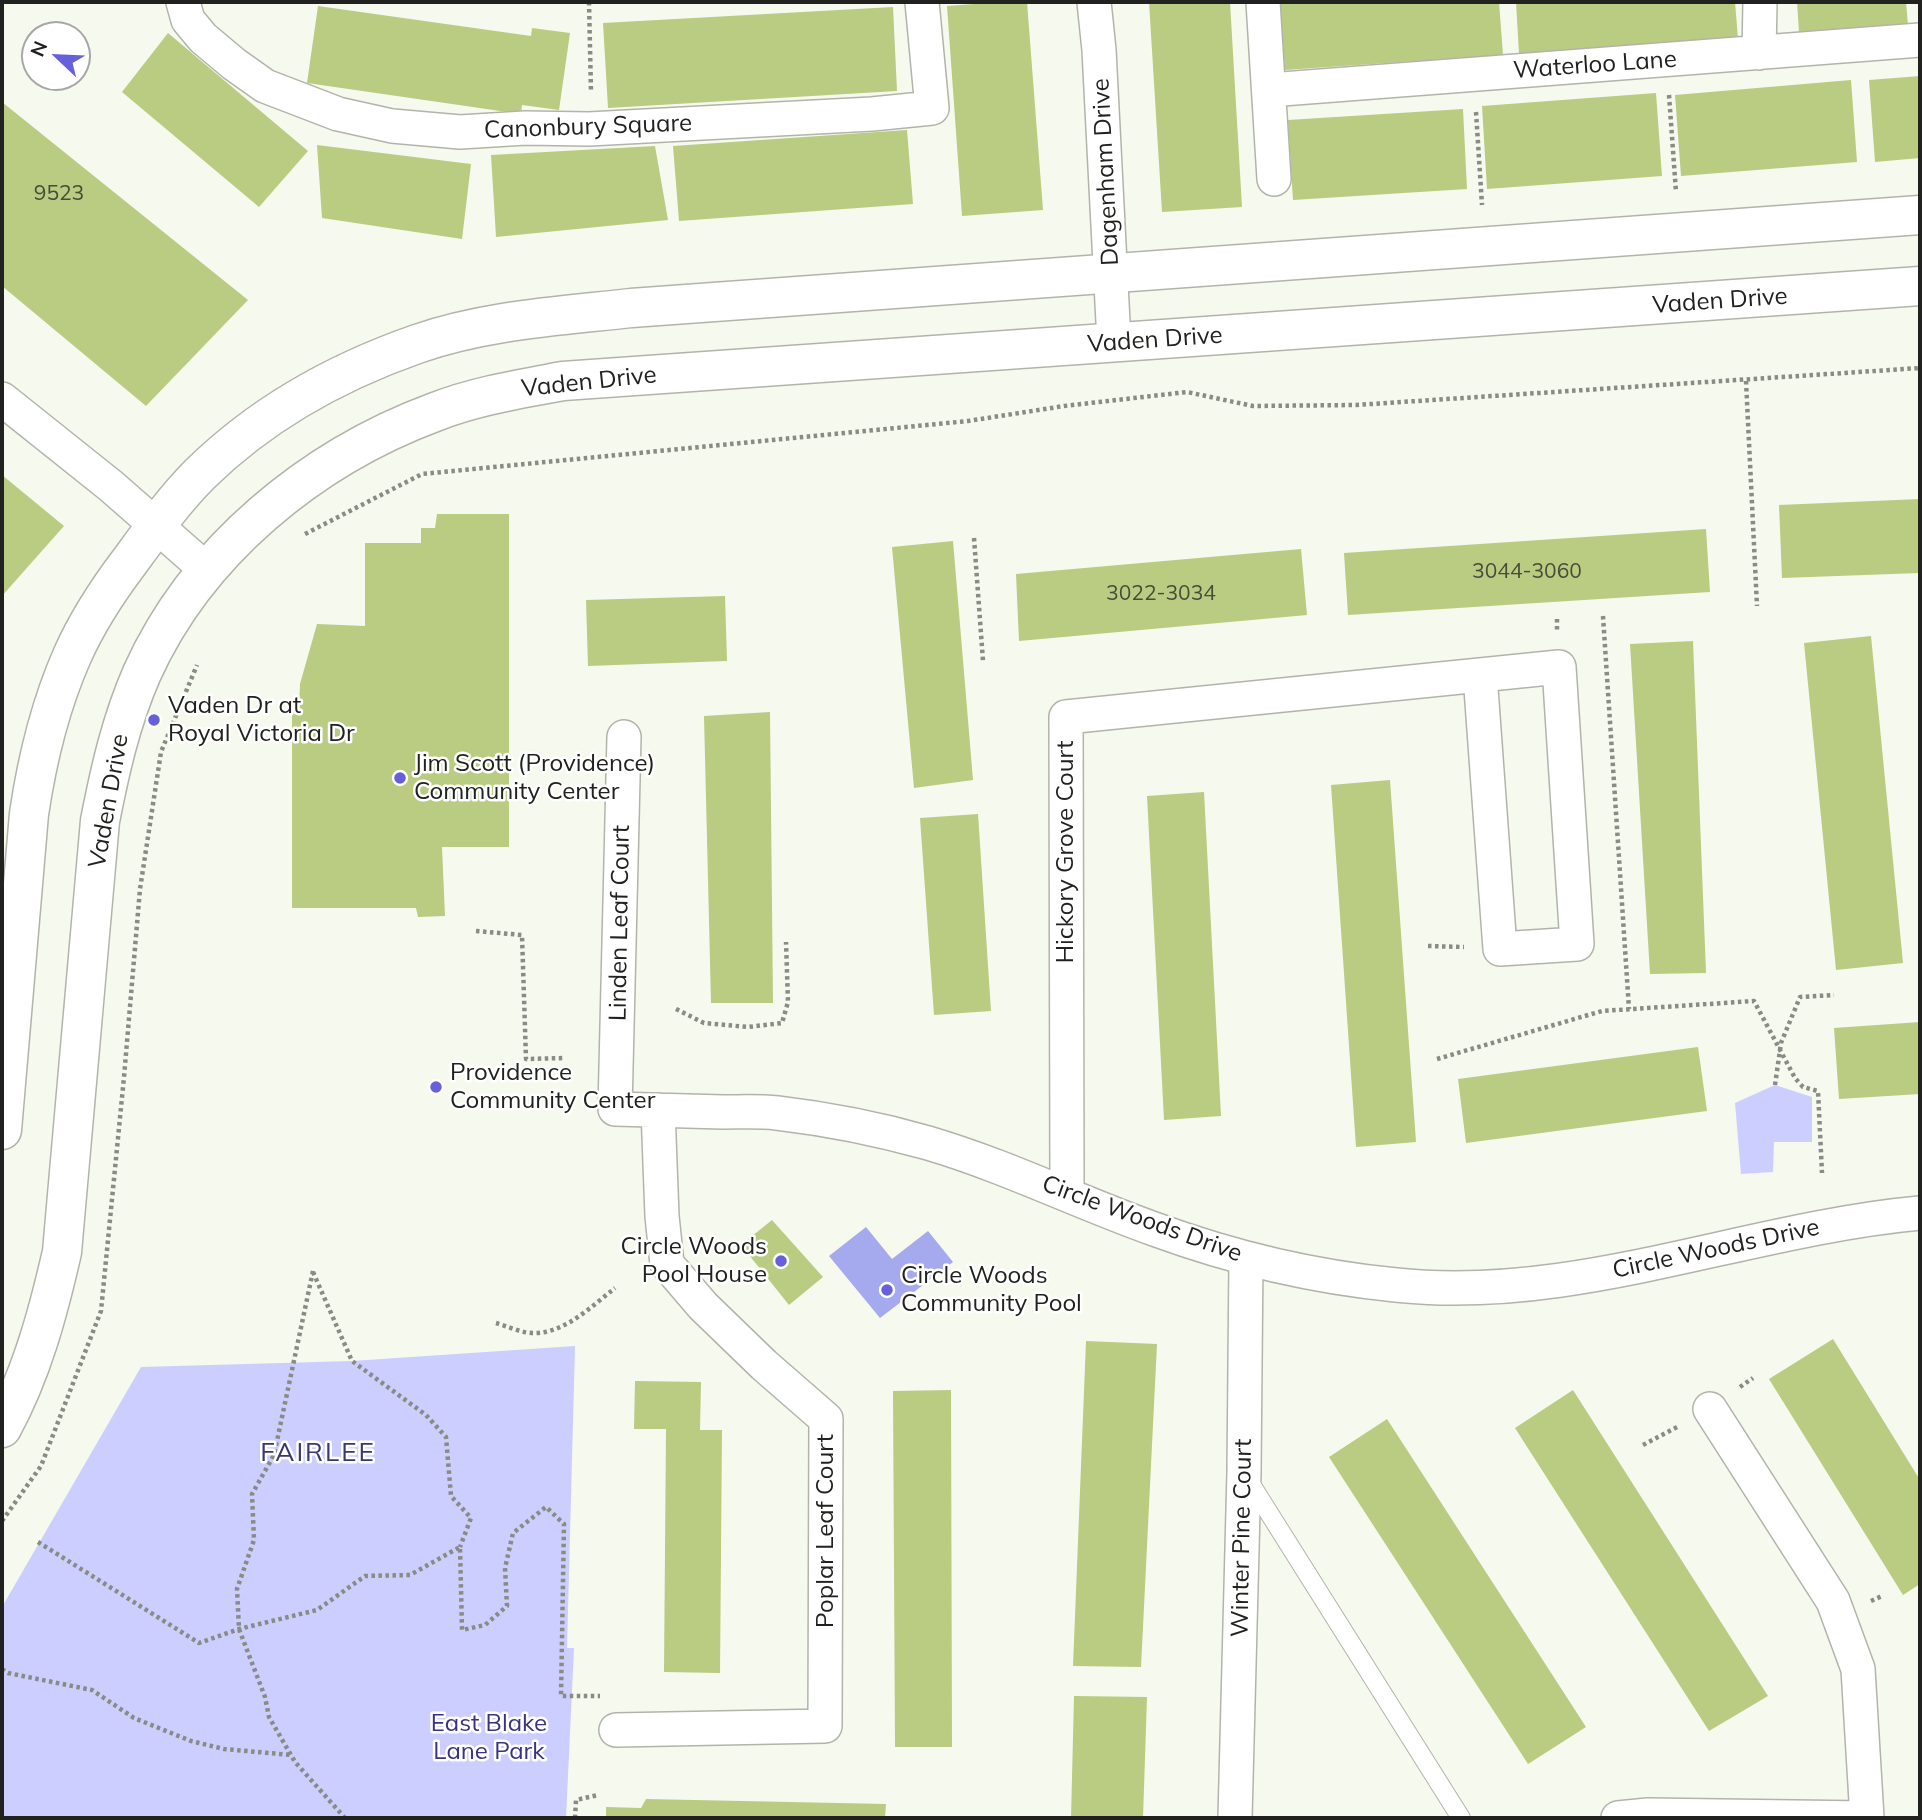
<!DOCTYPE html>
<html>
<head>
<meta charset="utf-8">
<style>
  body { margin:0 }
  #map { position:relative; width:1922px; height:1820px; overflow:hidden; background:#f6f9ee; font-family:Mulish,sans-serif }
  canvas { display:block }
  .frame { position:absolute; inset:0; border:4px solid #21221f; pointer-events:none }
  .north { position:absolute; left:21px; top:21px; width:70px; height:70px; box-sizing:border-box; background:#fff; border:2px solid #a6a7a5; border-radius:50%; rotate:293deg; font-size:19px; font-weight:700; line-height:28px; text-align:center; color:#21221f }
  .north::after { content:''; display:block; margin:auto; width:24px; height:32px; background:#6860da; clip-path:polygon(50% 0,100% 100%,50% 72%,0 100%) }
</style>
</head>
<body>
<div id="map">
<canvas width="1922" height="1820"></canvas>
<div class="frame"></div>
<div class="north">N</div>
</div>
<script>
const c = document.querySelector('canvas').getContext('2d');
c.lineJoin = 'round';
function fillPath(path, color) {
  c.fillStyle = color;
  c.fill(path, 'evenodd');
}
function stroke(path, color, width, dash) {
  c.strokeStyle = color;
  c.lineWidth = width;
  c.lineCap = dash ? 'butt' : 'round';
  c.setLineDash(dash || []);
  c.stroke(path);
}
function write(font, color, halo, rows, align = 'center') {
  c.font = font + ' Mulish,sans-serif';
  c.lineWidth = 5;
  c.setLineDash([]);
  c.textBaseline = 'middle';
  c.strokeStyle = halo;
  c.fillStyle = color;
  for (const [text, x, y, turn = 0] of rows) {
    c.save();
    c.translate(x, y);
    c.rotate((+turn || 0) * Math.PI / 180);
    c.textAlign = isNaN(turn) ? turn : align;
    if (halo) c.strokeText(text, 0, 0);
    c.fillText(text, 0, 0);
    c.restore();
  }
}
fillPath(new Path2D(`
  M1775 1085 1812 1097V1142H1774L1773 1172 1741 1174 1735 1103Z
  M575 1346 567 1648H574L566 1818H2V1607L141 1367 352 1361Z`), '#cbceff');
fillPath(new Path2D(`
  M866 1227 892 1259 928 1231 953 1262 880 1318 829 1256Z`), '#a5a9ed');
fillPath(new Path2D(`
  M1002 2H1027L1043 210 962 216 947 6Z
  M1149 2H1230L1242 207 1162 212Z
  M1280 2H1499L1503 55 1285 70Z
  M1516 2H1735L1738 39 1519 54Z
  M1797 2H1906L1908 25 1799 32Z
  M318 6 531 36 532 28 570 33 559 110 522 105 521 114 307 83Z
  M893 7 897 91 608 108 603 23Z
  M168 33 308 151 259 207 122 92Z
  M1920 76V158L1875 162 1869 80Z
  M1851 80 1857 162 1681 176 1675 95Z
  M1656 93 1662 176 1487 189 1482 106Z
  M2 102 248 300 146 406 2 286Z
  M1463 109 1467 189 1293 200 1288 120Z
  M907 130 913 204 679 221 673 146Z
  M317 145 471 164 462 239 322 218Z
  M655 146 668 220 496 237 491 155Z
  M2 475 64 526 2 596Z
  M1920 499V573L1782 578 1779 505Z
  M437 514H509V847H442L445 916 418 917 416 908H292V709L299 708 300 684 317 624 365 626V543H421V528H435Z
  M1706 529 1710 592 1348 615 1344 553Z
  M953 541 973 780 914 788 892 547Z
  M1301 549 1307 615 1019 641 1016 574Z
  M725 596 727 661 588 666 586 600Z
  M1871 636 1903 963 1836 970 1804 643Z
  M1693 641 1706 973 1650 974 1630 644Z
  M770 712 773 1003H711L704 716Z
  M1390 780 1416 1142 1356 1147 1331 785Z
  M1204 792 1221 1116 1164 1120 1147 796Z
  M978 814 991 1011 934 1015 920 818Z
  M1920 1022V1094L1839 1099 1834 1028Z
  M1698 1047 1707 1111 1466 1143 1458 1079Z
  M772 1220 823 1277 789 1305 741 1245Z
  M1833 1339 1920 1480V1584L1903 1595 1769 1379Z
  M1086 1341 1157 1344 1141 1667 1073 1666Z
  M635 1381 701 1382 700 1430H722L720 1673 664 1672 666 1429H634Z
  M951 1390 952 1747H895L893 1391Z
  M1573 1390 1768 1696 1709 1731 1515 1428Z
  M1387 1419 1586 1727 1528 1764 1329 1457Z
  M1074 1696 1147 1697 1143 1818H1071Z
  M646 1799 886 1804 885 1818H606V1807L641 1808Z`), '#bacb82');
const service = new Path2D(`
  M1247 1478 1461 1818`);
const minor = new Path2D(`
  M183 2 188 20 203 38 234 64 265 86 338 114 392 126 460 132 525 128 589 129 872 114 932 108 922 2
  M1094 2 1099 50 1114 342
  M1263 2 1274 179
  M1759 53 1760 2
  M1269 90 1920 40
  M2 399 111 486 208 571
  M624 737 615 1109C651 1110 687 1111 723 1112 741 1112 759 1111 777 1113 828 1119 879 1129 928 1143 1006 1166 1078 1202 1154 1229 1233 1258 1313 1277 1396 1285 1574 1304 1745 1229 1920 1213
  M1067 1194 1066 717 1559 667 1577 944 1500 949 1480 675
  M1710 1409 1833 1601 1858 1669 1867 1818
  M616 1730 825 1726 826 1419 764 1365 703 1306 667 1264 662 1216 658 1110
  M1235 1818 1244 1472 1246 1258
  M1618 1818 1648 1815 1867 1818`);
const tertiary = new Path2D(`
  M2 1130 29 814C37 760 50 706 72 656 87 622 108 590 130 561 152 531 174 500 200 474 261 414 337 372 417 344 486 320 560 316 631 308L1920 215
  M2 1428C32 1373 48 1313 62 1252L100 821C110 770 121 721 142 673 197 551 311 458 435 412 476 396 520 389 563 381L1920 286`);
stroke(service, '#b2b4ab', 20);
stroke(minor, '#b2b4ab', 36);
stroke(tertiary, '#b2b4ab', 41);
stroke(new Path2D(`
  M589 2 591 92
  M1669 95 1676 192
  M1476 112 1482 205
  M1746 381 1757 606
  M305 534 422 474 968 421 1064 406 1187 392 1253 406 1356 405 1920 368
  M974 538 983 661
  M1603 616 1629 1009
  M1557 619V631
  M476 931 522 935 526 1059 565 1058
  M1428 946 1464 947
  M676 1009 704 1023 748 1027 782 1023 788 1002 786 942
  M1437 1059 1602 1011 1754 1001 1795 1078 1803 1087 1818 1091 1822 1173
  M1775 1085 1781 1043 1800 997 1834 995
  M313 1271 274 1455 252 1494 254 1540 237 1589 239 1629 265 1697 269 1717 295 1762 345 1818
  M313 1272 352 1361 426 1415 446 1437 451 1496 471 1518 460 1547
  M496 1323C507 1326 521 1333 533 1333 564 1334 592 1306 615 1288
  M1740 1387 1753 1378
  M1643 1445 1679 1426
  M2 1521 41 1466 101 1311 124 1077 140 889 161 752 197 665
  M38 1542 199 1643 239 1629 317 1610 365 1576 410 1575 460 1547 462 1630 485 1625 507 1606 505 1568 513 1533 546 1507 564 1524 561 1696H600
  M1871 1601 1882 1596
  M2 1669 8 1673 92 1690 134 1718 191 1741 224 1749 291 1755
  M575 1818 576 1800 598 1795`), '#898b84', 4.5, [3.5, 3.5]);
stroke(service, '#fff', 18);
stroke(minor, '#fff', 33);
stroke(tertiary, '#fff', 38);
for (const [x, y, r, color] of [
  [154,720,7,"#6860da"],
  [400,778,7,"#6860da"],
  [436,1087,7,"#6860da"],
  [781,1261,7,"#6860da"],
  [887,1290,7,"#6860da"]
]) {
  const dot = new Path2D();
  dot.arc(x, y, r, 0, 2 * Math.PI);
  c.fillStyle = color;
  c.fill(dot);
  stroke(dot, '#fff', 2.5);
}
write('21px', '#474c38', null, [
  ["9523",59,194],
  ["3044-3060",1527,572],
  ["3022-3034",1161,594]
]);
write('24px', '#21221f', '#fff', [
  ["Waterloo Lane",1595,65,-4],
  ["Canonbury Square",588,127,-2],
  ["Dagenham Drive",1106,172,-93],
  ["Vaden Drive",1720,301,-4],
  ["Vaden Drive",1155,340,-4],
  ["Vaden Drive",589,382,-6],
  ["Vaden Drive",109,801,-80],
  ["Hickory Grove Court",1066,852,-90],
  ["Linden Leaf Court",620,923,-89],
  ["Circle Woods Drive",1142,1219,20],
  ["Circle Woods Drive",1716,1249,-12],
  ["Poplar Leaf Court",826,1531,-90],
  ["Winter Pine Court",1242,1538,-89]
]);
write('24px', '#21221f', '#fff', [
  ["Vaden Dr at",168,706],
  ["Royal Victoria Dr",168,734],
  ["Jim Scott (Providence)",414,764],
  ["Community Center",414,792],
  ["Providence",450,1073],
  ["Community Center",450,1101],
  ["Circle Woods",767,1247,"right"],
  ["Pool House",767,1275,"right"],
  ["Circle Woods",901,1276],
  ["Community Pool",901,1304]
], 'left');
write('24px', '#393381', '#fff', [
  ["East Blake",489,1724],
  ["Lane Park",489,1752]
]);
c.letterSpacing = '2px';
write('26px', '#393773', '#fff', [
  ["FAIRLEE",318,1453]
]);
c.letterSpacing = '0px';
</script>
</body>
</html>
